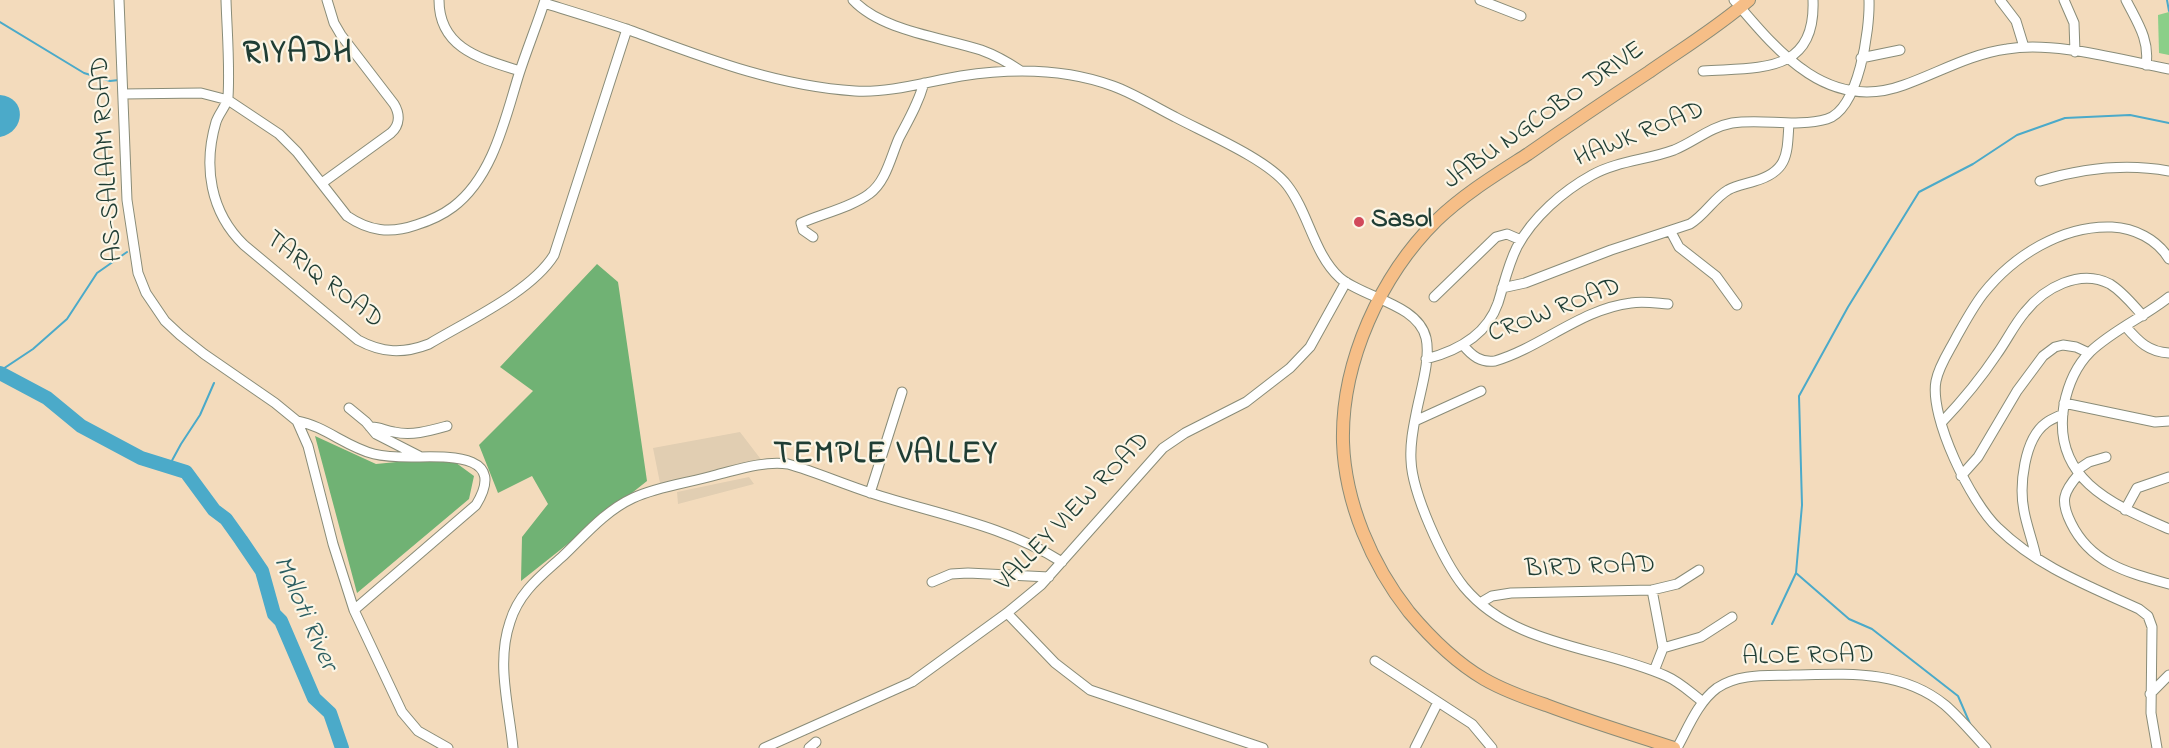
<!DOCTYPE html>
<html>
<head>
<meta charset="utf-8">
<style>
  body { margin:0 }
  canvas { display:block; background:#f3dbbc }
</style>
</head>
<body>
<canvas width="2169" height="748"></canvas>
<script>
const c = document.querySelector('canvas').getContext('2d');
c.lineJoin = 'round';
function fillPath(path, color) {
  c.fillStyle = color;
  c.fill(path, 'evenodd');
}
function stroke(path, color, width, dash) {
  c.strokeStyle = color;
  c.lineWidth = width;
  c.lineCap = dash ? 'butt' : 'round';
  c.setLineDash(dash || []);
  c.stroke(path);
}
function write(font, color, halo, rows, align = 'center') {
  c.font = font + ' "Indie Flower",sans-serif';
  c.lineWidth = 4.5;
  c.setLineDash([]);
  c.textBaseline = 'middle';
  c.strokeStyle = halo;
  c.fillStyle = color;
  for (const [text, x, y, turn = 0] of rows) {
    c.save();
    c.translate(x, y);
    c.rotate((+turn || 0) * Math.PI / 180);
    c.textAlign = isNaN(turn) ? turn : align;
    if (halo) c.strokeText(text, 0, 0);
    c.fillText(text, 0, 0);
    c.restore();
  }
}
fillPath(new Path2D(`
  M740 432 766 466 660 483 653 448Z
  M749 477 754 484 678 504 677 492Z`), '#e1ceb2');
fillPath(new Path2D(`
  M2169 12V55L2159 53 2158 15Z`), '#8bcf88');
fillPath(new Path2D(`
  M597 264 618 282 647 481 521 581 522 537 548 504 532 476 498 493 479 445 533 391 500 367Z
  M315 436 376 464 448 457 474 476 469 499 357 593Z`), '#70b274');
fillPath(new Path2D(`
  M0 95C27 97 26 132 0 137Z`), '#4baac9');
stroke(new Path2D(`
  M2167 0 2169 11
  M0 22 84 73 110 81 119 80
  M0 371 33 349 67 319 97 273 127 252
  M169 466 181 444 200 415 214 383
  M1796 573 1849 619 1872 629 1958 696 1971 726
  M1772 624 1796 573 1802 505 1799 396 1848 307 1919 192 1973 164 2017 135 2065 118 2130 115 2169 123`), '#4baac9', 2);
stroke(new Path2D(`
  M0 373 47 398 81 426 141 458 186 472 214 510 226 519 241 540 262 571 274 614 281 621 314 698 330 713 342 748`), '#4baac9', 14);
const minor = new Path2D(`
  M119 0 127 200 138 273 146 293 165 321 180 335 204 354 275 403 297 421 308 446 333 544 354 610 402 712 418 731 448 748
  M226 0C227 32 230 65 228 97 227 105 219 113 216 122 203 166 210 212 244 245L358 340C382 353 403 354 429 344 467 321 531 292 554 255L627 29
  M439 0C439 49 482 59 520 71
  M853 0C882 31 941 37 981 50 995 55 1009 63 1021 71
  M1480 0 1521 16
  M1734 0C1778 52 1828 113 1904 85 1938 73 1970 54 2007 49 2056 41 2120 60 2169 69
  M2000 0 2016 21 2024 47
  M2064 0 2074 23 2075 52
  M2126 0C2137 22 2150 40 2146 65
  M544 3C573 12 603 21 632 31 705 58 776 86 855 91 890 93 926 82 961 76 1012 68 1064 68 1113 86 1135 94 1155 107 1175 117 1205 133 1267 159 1287 185 1309 213 1313 253 1340 278 1364 298 1418 304 1426 338 1431 359 1420 392 1416 414 1413 429 1410 444 1411 460 1412 493 1443 561 1464 587 1514 647 1599 646 1666 676 1680 682 1691 693 1703 702
  M1861 58 1900 50
  M1703 71C1758 67 1816 75 1813 0
  M123 94 201 93 228 100 279 134 297 152 347 216C369 231 390 234 416 225 429 221 441 216 453 207 493 177 505 119 519 74 527 49 537 25 545 0
  M2040 181C2083 168 2125 163 2169 171
  M322 183 391 133C400 125 400 114 394 104L341 35 334 23 327 0
  M1671 232 1679 247 1716 276 1737 305
  M813 237 803 230 801 223C821 214 852 207 869 194 886 182 891 156 899 138 909 119 918 104 924 83
  M1502 288 1525 283 1611 250 1690 224C1705 215 1714 198 1728 190 1736 185 1746 184 1755 181 1789 171 1787 153 1789 123
  M1434 297 1496 237 1507 234 1521 240
  M2169 297C2144 317 2113 330 2090 352 2075 367 2068 385 2064 405 2051 480 2114 505 2169 529
  M2126 327C2139 342 2149 352 2169 353
  M1463 345C1472 356 1481 363 1495 361 1542 347 1581 309 1631 303 1643 301 1655 303 1668 304
  M1426 359C1457 351 1487 335 1498 303 1504 284 1508 265 1517 247 1533 217 1563 191 1592 175 1617 161 1647 160 1674 150 1694 142 1710 127 1732 123 1763 118 1796 128 1827 119 1859 109 1870 29 1869 0
  M2064 403 2155 422 2169 421
  M349 408 366 422 376 434 419 456
  M297 421C325 426 346 447 374 454 386 457 398 457 411 457 443 457 509 451 476 505L354 610
  M1415 421 1481 391
  M1942 422C1962 401 1981 378 1997 354 2007 340 2014 325 2025 312 2044 288 2080 268 2110 284 2123 292 2133 305 2143 316
  M370 427C379 426 385 431 394 432 412 436 429 431 447 426
  M2077 470 2089 462 2106 457
  M2079 474C2063 492 2060 501 2071 523 2091 564 2129 573 2169 584
  M1961 476 1978 457 2017 391 2043 356 2055 347 2063 345 2076 347 2089 353
  M870 493 902 392
  M2125 510 2137 488 2169 477
  M2036 557C2033 542 2027 527 2024 511 2019 486 2024 439 2046 423 2051 419 2057 417 2063 414
  M932 582 951 574 968 573 1049 577
  M1652 590 1663 648
  M1480 603 1492 596 1511 593 1652 590 1677 584 1699 570
  M1007 613 1055 663 1090 690 1263 748
  M1663 648 1701 637 1732 617
  M1375 661 1472 724 1492 748
  M1654 671 1663 648
  M2150 694 2169 675
  M513 748C509 706 496 663 510 622 519 592 541 576 563 556 585 535 605 511 633 498 659 486 689 483 716 475 740 469 763 461 788 464 816 472 843 484 871 493 935 514 1004 525 1062 562
  M764 748 912 682 1007 613 1041 585 1163 448 1185 433 1246 402 1290 368 1310 347 1346 282
  M809 748 816 742
  M1415 748 1438 702
  M1677 748C1688 728 1698 702 1717 688 1739 673 1768 676 1793 675 1846 674 1901 669 1945 705 1960 718 1973 734 1986 748
  M2157 748 2151 713 2152 627 2148 616 2139 609C2089 586 2038 567 1998 528 1971 503 1929 417 1936 381 1939 365 1950 350 1957 336 1965 322 1973 307 1983 294 2013 256 2062 225 2112 227 2134 228 2157 239 2169 259`);
const major = new Path2D(`
  M1674 748C1631 734 1588 721 1546 705 1525 698 1503 690 1484 679 1455 662 1430 637 1409 612 1372 565 1345 503 1343 442 1341 362 1381 275 1437 220 1464 194 1497 174 1528 154 1568 126 1608 99 1649 72 1682 49 1718 27 1749 0`);
stroke(minor, '#898c78', 11);
stroke(major, '#898c78', 14);
stroke(minor, '#fff', 9);
stroke(major, '#f6be87', 12);
for (const [x, y, r, color] of [
  [1359,222,6,"#d1495b"]
]) {
  const dot = new Path2D();
  dot.arc(x, y, r, 0, 2 * Math.PI);
  c.fillStyle = color;
  c.fill(dot);
  stroke(dot, '#fcf5e5', 2);
}
write('26px', '#1f3d34', '#fcf5e5', [
  ["JABU NGCOBO DRIVE",1545,117,-35],
  ["HAWK ROAD",1640,136,-22],
  ["AS-SALAAM ROAD",109,159,-94],
  ["TARIQ ROAD",323,281,38],
  ["CROW ROAD",1555,312,-21],
  ["VALLEY VIEW ROAD",1074,513,-46],
  ["BIRD ROAD",1590,569,-2],
  ["ALOE ROAD",1808,658,-1]
]);
write('bold 26px', '#1f3d34', '#fcf5e5', [
  ["Sasol",1371,222]
], 'left');
write('italic 27px', '#2c5e61', '#fcf5e5', [
  ["Mdloti River",303,614,66]
]);
c.letterSpacing = '1.5px';
write('bold 32px', '#1f3d34', '#fcf5e5', [
  ["RIYADH",298,56],
  ["TEMPLE VALLEY",886,457]
]);
c.letterSpacing = '0px';
</script>
</body>
</html>
